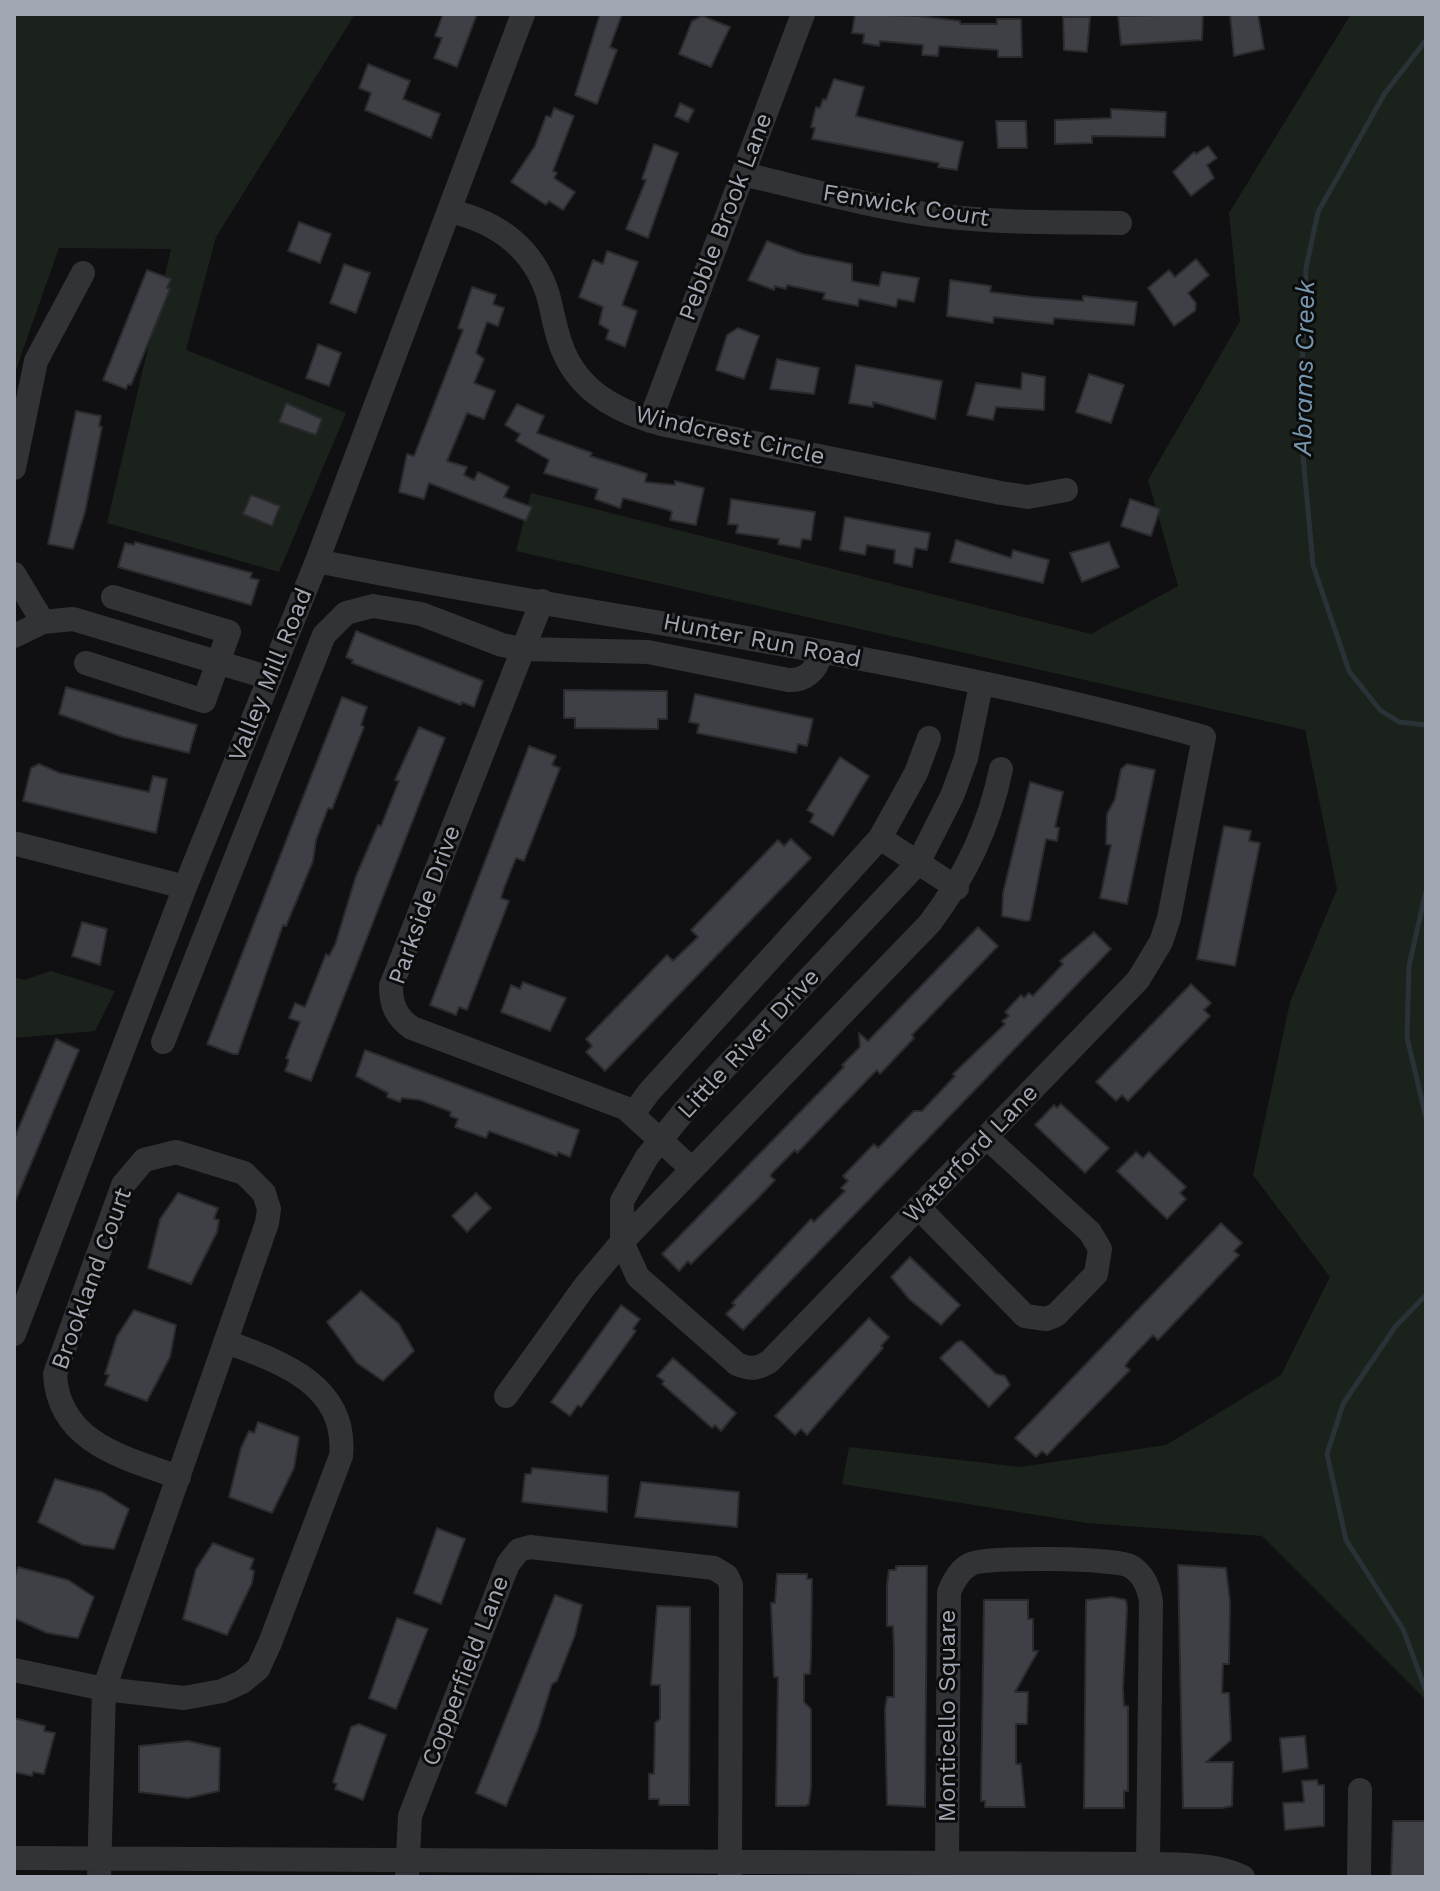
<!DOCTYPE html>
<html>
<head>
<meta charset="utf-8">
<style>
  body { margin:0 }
  #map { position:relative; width:1440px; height:1891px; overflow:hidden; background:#101012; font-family:"Work Sans",sans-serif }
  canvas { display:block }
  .frame { position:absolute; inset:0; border:16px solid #a1a7b3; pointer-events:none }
</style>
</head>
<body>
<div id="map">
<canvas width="1440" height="1891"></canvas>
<div class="frame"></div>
</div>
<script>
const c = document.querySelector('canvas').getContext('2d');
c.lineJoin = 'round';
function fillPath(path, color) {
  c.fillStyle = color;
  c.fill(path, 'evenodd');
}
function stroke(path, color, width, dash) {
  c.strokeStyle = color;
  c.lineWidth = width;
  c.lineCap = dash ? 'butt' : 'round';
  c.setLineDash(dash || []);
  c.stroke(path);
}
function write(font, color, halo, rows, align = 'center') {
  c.font = font + ' "Work Sans",sans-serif';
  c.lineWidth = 6;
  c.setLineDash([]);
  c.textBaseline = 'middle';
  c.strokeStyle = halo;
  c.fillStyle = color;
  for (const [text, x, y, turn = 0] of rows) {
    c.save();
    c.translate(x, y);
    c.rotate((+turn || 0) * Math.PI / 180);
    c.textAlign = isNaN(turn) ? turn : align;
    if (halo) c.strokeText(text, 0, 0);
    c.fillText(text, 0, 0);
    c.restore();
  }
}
fillPath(new Path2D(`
  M14 14H355L216 237 186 350 346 413 279 572 107 523 171 249 59 248 14 375Z
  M1351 14H1426V1700L1262 1536 1087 1523 842 1484 849 1447 1020 1467 1166 1445 1281 1375 1330 1277 1253 1175 1290 1002 1337 889 1305 730 516 551 531 493 1091 634 1178 586 1148 480 1240 321 1229 213Z
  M51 971 115 991 95 1031 14 1038V977L24 980Z`), '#1b221b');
stroke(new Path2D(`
  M1426 40 1385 93 1318 212 1306 268 1300 423 1313 565 1349 671 1380 710 1399 722 1426 725
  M1426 891 1409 966 1407 1037 1426 1118
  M1426 1295 1395 1327 1343 1404 1327 1454 1346 1540 1403 1629 1426 1691`), '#293237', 5);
const building = new Path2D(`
  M443 14H477L457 67 434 58 442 38 435 36Z
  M600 14H622L610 47 617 50 597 104 575 95Z
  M855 14 918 16 960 21V24H997V19H1021L1022 57H998V50L939 46 938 56 922 55 923 45 880 41 879 46 863 43 864 34 852 33Z
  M1203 14 1202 40 1121 45 1118 16Z
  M1230 14H1258L1264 49 1234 56Z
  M702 16 730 27 711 67 679 54 692 21Z
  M1063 17H1090L1087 52 1064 50Z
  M368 64 410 81 403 99 440 114 431 138 365 110 371 93 359 88Z
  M834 79 864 87 856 116 963 142 957 170 938 167 939 163 812 139 815 128 811 127 816 107 820 108 823 99 826 100Z
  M680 103 694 110 688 122 675 116Z
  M554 108 574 116 553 171 557 173 554 178 575 192 563 210 549 201 546 205 511 182 535 146 546 116 551 117Z
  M1111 109 1166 112 1165 137 1092 136V143L1055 144V120L1111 118Z
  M996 121H1026L1027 148H998Z
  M654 144 678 153 648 238 626 229 646 180 642 179Z
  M1208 146 1217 158 1207 165 1214 178 1191 196 1173 172 1194 152 1196 154Z
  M299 222 331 234 320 263 288 251Z
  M767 241 803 254 852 264V281L879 286 882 272 919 278 914 302 898 299 896 307 859 299 858 306 823 299 825 293 787 285 786 289 775 286 774 290 748 280Z
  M607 251 638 262 622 305 637 311 625 347 606 339 609 330 599 324 603 307 579 297 593 260 603 264Z
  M1196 259 1209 275 1188 293 1196 303 1195 311 1174 326 1148 288 1169 270 1175 277Z
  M344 264 370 273 356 313 330 303Z
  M147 270 171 279 167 288 170 289 131 385 128 384 126 389 103 380Z
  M950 280 991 286 990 292 1032 297 1083 301V296L1137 302 1134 325 1054 318 1053 324 994 317 993 323 947 316Z
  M472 287 496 295 493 304 504 308 498 326 487 322 476 353 484 359 474 383 495 391 484 419 467 413 447 461 467 467 464 475 474 480 478 472 509 487 504 497 532 507 526 521 429 483 424 499 399 492 407 454 414 456 463 330 458 328Z
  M738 328 759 336 744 379 716 370 727 335Z
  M318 344 341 353 329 386 306 378Z
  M777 359 819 368 814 394 770 389Z
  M856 365 942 381 935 419 873 402V407L849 403Z
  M1022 373 1045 377 1044 410 996 407 993 420 967 415 976 383 1021 389Z
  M1089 374 1124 385 1111 423 1076 412Z
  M286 403 322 419 316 435 279 422Z
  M517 404 544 416 537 433 592 453 590 456 647 474 645 482 675 485V481L704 488 696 525 670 520 672 512 668 510 623 498 620 508 595 499 598 489 544 473 549 460 516 441 520 434 505 425Z
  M76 411 101 416 99 426 102 427 85 512 73 549 48 544Z
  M251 495 280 506 272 526 243 514Z
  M731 499 815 512 811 540 802 539 800 548 778 544 779 539 736 533 738 525 728 524Z
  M1130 499 1160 509 1151 536 1121 526Z
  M845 517 930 533 927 550 915 548 912 567 894 563 895 550 867 545 865 555 840 550Z
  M956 540 1011 558 1013 550 1049 560 1043 583 950 562Z
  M135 542 252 573 250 578 259 580 251 605 118 567 125 543 134 545Z
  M1109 542 1119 567 1082 582 1070 553Z
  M356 631 483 681 474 707 462 702 461 705 352 663 353 660 346 657Z
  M66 687 197 725 189 753 123 737 59 714Z
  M564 690 667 691V719H658V729L575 728V718H564Z
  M695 694 813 719 807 746 798 744 796 753 697 733 699 724 689 722Z
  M342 697 367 707 361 725 364 727 332 809 328 808 316 840 313 861 286 926 283 925 238 1054H233L207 1044Z
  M419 727 445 738 311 1081 285 1071 289 1060 286 1058 300 1022 289 1018 295 1003 305 1007 326 954 329 956 335 945 356 876 378 825 381 826 399 781 395 780Z
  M529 746 556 756 552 765 560 768 524 861 516 858 504 888 501 898 509 901 467 1010 459 1007 456 1015 430 1005Z
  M840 757 869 776 833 836 810 822 814 814 807 810Z
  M39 764 60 773 149 792 153 776 167 779 156 833 23 801 31 768Z
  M1127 764 1155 770 1127 904 1100 898 1111 845 1106 844 1107 814 1115 799 1121 769Z
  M1030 782 1063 792 1055 827 1059 828 1057 841 1046 839 1030 920 1026 921 1002 916 1003 893Z
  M1224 826 1251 831 1249 841 1260 843 1235 966 1197 959Z
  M791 839 811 858 605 1071 586 1052 592 1046 586 1039 667 955 673 961 698 937 691 930 778 840 784 846Z
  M82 922 107 929 100 965 72 956Z
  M978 927 998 946 912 1035 914 1038 880 1074 877 1070 870 1077 797 1153 795 1150 773 1172 770 1176 775 1180 757 1199 691 1264 688 1261 679 1271 662 1254 844 1067 842 1065 860 1047 859 1033 868 1041Z
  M1094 932 1111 949 743 1330 726 1314 735 1305 732 1303 811 1219 814 1222 845 1191 841 1188 848 1181 843 1176 874 1144 878 1148 914 1111H922L955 1076 953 1074 1005 1024 1002 1021 1009 1016 1005 1012 1021 995 1024 998 1029 993 1033 996 1063 964 1060 961Z
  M523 982 566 998 550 1031 501 1012 511 985 520 989Z
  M1191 984 1211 1003 1204 1010 1210 1016 1128 1101 1122 1095 1116 1101 1096 1082Z
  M56 1039 79 1050 14 1204V1139Z
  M365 1050 579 1130 570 1157 558 1152 557 1156 489 1131 486 1138 455 1127 458 1119 450 1116 451 1112 420 1100 402 1098 400 1102 387 1097 388 1093 356 1076Z
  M1061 1104 1109 1148 1085 1173 1035 1125 1054 1105 1057 1108Z
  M1136 1152 1143 1158 1149 1152 1186 1187 1180 1193 1186 1199 1167 1219 1117 1171Z
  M178 1193 218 1208 214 1219 219 1220 217 1232 191 1284 148 1268 160 1219Z
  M476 1193 491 1208 467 1232 452 1216Z
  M1221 1223 1242 1243 1234 1251 1239 1255 1158 1340 1153 1335 1130 1359 1125 1366 1130 1370 1047 1455 1042 1451 1036 1457 1015 1438Z
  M910 1257 960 1305 941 1325 909 1299 891 1277Z
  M361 1291 399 1324 414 1351 383 1381 357 1363 327 1322Z
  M621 1305 640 1319 633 1329 636 1331 581 1407 578 1405 570 1416 551 1402Z
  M134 1310 176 1325 170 1357 147 1401 105 1385 109 1375 105 1374 117 1336Z
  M869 1318 889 1337 881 1346 883 1348 807 1435 801 1429 795 1435 775 1416Z
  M962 1341 996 1374 1005 1376 1010 1385 989 1407 940 1358 957 1342Z
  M673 1358 736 1413 721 1431 715 1425 712 1428 662 1384 664 1381 657 1376Z
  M258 1422 299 1437 294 1468 272 1513 229 1497 241 1448 249 1431 254 1433Z
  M532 1468 608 1476 607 1512 522 1502 525 1474H531Z
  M55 1479 102 1492 129 1509 114 1549 83 1545 38 1522Z
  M641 1482 739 1492 737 1527 635 1517Z
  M437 1528 465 1539 441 1604 414 1593Z
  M213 1543 254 1559 250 1569 254 1571 252 1583 227 1635 183 1619 196 1569Z
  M1178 1565 1226 1568 1230 1602 1229 1664H1223L1222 1693H1229L1231 1740 1206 1762H1233L1232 1806 1222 1808H1183Z
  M896 1566H927L925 1807 887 1805 885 1709 887 1697H894V1650L893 1626H887V1585L889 1570H896Z
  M18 1567 68 1580 94 1597 78 1638 47 1633 14 1618V1579Z
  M777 1574H807V1579H812L811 1657 810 1674H804V1702L811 1709V1787L809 1804 805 1806H776L778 1677H774L771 1603H775Z
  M555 1595 582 1605 575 1635 557 1681 552 1684 538 1729 506 1806 476 1793Z
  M1112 1597 1126 1600 1127 1608 1123 1689 1124 1706H1128V1791H1124V1808H1084L1086 1600Z
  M984 1600H1028V1619H1033V1651H1038L1015 1692H1028L1027 1724H1016V1764H1021L1025 1807H985V1801H981Z
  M657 1606 690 1607 689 1805H659V1799H649V1774H654L655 1723 660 1719V1685H651Z
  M397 1618 428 1629 396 1709 369 1698Z
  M14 1718 45 1726 44 1731 55 1733 44 1774 33 1772 32 1776 14 1772Z
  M359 1724 386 1735 363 1800 335 1789 337 1784 333 1782 351 1727Z
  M1305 1736 1308 1768 1283 1772 1280 1738Z
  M188 1741 220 1748 219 1791 188 1798 139 1792V1746Z
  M1317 1780 1318 1785H1324V1826L1285 1830 1283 1803 1304 1802 1302 1781Z
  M1393 1821H1426V1877H1391Z`);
fillPath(building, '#3f4045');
stroke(building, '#2a2b2e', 2);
stroke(new Path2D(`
  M743 174C808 189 874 208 941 216 1001 223 1060 222 1120 223
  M450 211C497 222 533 247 548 295 554 317 556 338 567 359 586 396 623 413 661 424L1001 493 1028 497 1066 490
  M650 421 803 14
  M14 468 36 361 83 273
  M317 561C612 621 914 655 1204 737L1169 918 1161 942 1138 980 770 1361C758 1369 751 1370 737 1364L638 1277 622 1242V1201L647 1157 685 1110 918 863 952 796 966 758 981 685
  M14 574 43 622
  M542 601 391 986C391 1005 396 1017 412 1028L625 1108 692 1169
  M14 636 43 622 73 619 270 678
  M86 663 204 701 229 632 113 597
  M880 838 957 888
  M17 844 185 887
  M163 1042 324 635 346 613 373 606 421 614 502 645 523 649 648 652 788 680C806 681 817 670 821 653
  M633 1114 649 1092 880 838 916 773 929 738
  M918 1207 1025 1316 1046 1319 1056 1315 1096 1274 1100 1249 1090 1232 986 1137
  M14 1334 185 887 317 561 523 14
  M506 1396 585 1286 622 1242 930 923C966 875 989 827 1001 769
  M14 1670 104 1689 184 1698 222 1691 242 1682 258 1669 270 1643 341 1456C348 1385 281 1362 227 1342
  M14 1858 1148 1864C1180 1865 1214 1863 1243 1877
  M947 1863 949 1592C954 1580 960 1569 971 1564 987 1556 1116 1558 1130 1566 1144 1574 1149 1587 1151 1602L1148 1864
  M99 1877 104 1689 267 1223 269 1209 264 1193 244 1173 176 1152 144 1160 123 1185 55 1374C58 1442 124 1458 179 1477
  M407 1877 410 1816 508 1564 519 1550 530 1547 714 1568 727 1576 731 1585 730 1875
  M1359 1877 1360 1790`), '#313337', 24);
write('24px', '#a1a7b3', '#0c0c0d', [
  ["Fenwick Court",906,206,9],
  ["Pebble Brook Lane",726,217,-69],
  ["Windcrest Circle",730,436,13],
  ["Hunter Run Road",762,641,11],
  ["Valley Mill Road",271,675,-68],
  ["Parkside Drive",425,905,-70],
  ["Little River Drive",749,1044,-47],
  ["Waterford Lane",971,1154,-46],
  ["Brookland Court",92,1279,-70],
  ["Copperfield Lane",466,1671,-69],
  ["Monticello Square",948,1716,-90]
]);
write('italic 26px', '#7797af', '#0c0c0d', [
  ["Abrams Creek",1305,368,-89]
]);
</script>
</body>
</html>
